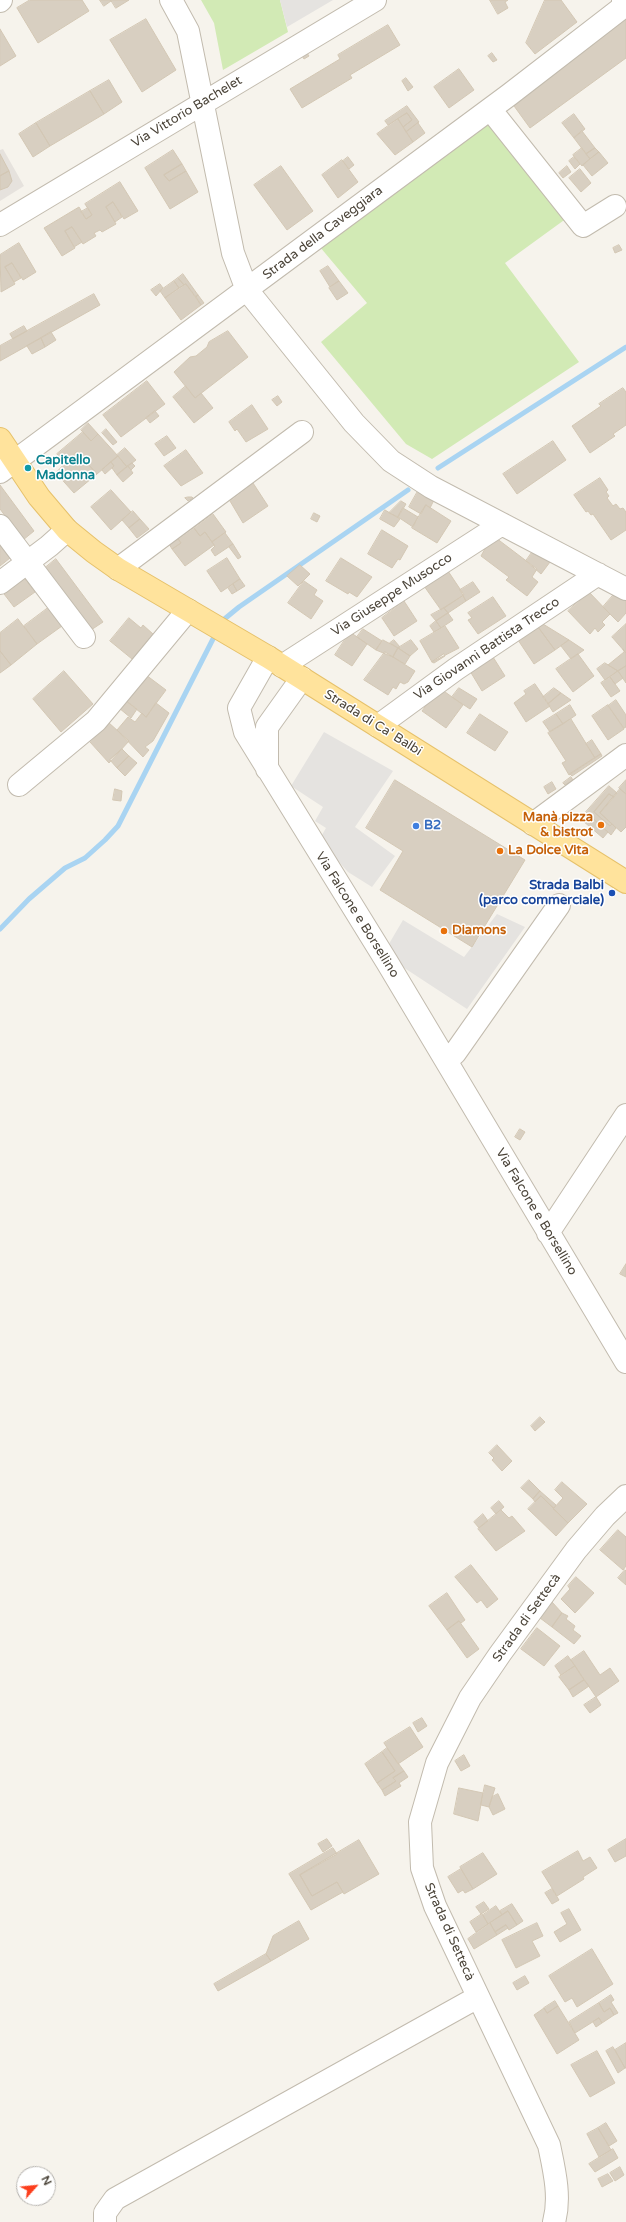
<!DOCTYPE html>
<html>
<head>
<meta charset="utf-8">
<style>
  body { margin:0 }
  #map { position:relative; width:626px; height:2222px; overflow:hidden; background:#f6f3ec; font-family:"Varela Round",sans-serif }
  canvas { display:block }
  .north { position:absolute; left:16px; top:2166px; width:40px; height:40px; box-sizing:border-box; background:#fff; border:1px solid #b7b4b0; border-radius:50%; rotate:63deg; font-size:11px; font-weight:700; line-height:16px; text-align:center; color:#4b4439 }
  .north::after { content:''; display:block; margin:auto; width:14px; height:18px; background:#fc3f1d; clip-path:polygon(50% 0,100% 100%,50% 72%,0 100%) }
</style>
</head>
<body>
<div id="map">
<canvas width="626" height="2222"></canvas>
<div class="north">N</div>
</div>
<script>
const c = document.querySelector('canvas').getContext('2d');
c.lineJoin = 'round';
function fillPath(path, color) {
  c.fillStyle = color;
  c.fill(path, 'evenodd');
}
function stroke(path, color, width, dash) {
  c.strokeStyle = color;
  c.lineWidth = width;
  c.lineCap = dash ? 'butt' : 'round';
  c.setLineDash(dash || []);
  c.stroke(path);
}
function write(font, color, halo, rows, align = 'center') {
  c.font = font + ' "Varela Round",sans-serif';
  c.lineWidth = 3;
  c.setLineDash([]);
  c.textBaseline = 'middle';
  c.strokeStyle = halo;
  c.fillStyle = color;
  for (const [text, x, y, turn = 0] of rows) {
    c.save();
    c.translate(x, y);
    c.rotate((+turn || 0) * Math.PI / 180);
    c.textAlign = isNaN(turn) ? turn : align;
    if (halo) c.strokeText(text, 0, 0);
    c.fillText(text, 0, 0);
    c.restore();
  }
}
fillPath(new Path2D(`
  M3 149 24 186 0 201V150Z`), '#e6e2dd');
fillPath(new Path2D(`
  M201 0H280L288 32 223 70 214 23Z
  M490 118 567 218 505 263 579 362 432 459 406 444 321 342 367 303 320 247Z`), '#d2eab5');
fillPath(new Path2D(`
  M280 0H333L287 27Z
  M324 732 393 771 355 827 395 856 372 887 348 872 319 840 326 828 315 821 323 807 291 786Z
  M497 914 525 927 467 1009 383 954 403 920 464 957Z`), '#e5e3e0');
stroke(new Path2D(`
  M438 468 626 347
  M222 621 239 607 408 490
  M0 929 29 899 65 868 85 858 105 840 118 826 214 637`), '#a9d4f2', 5);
const building = new Path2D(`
  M30 0H82L89 11 38 43 17 8Z
  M100 0H111V1L104 6Z
  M111 0H129L116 8Z
  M490 0H508L505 2 508 8 498 14Z
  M545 0H561L577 22 535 54 526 43Z
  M626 10V58L530 128 509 99Z
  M146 19 176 70 142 92 110 40Z
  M388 25 400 45 350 75 352 78 302 108 290 89 340 59 338 55Z
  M0 29 16 56 0 66Z
  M307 53 309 56 304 59 302 56Z
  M492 53 497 60 493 62 488 56Z
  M459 69 474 90 449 108 434 87Z
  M406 78 413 87 408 91 402 81Z
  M109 80 122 102 104 114 90 91Z
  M90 91 104 114 50 146 36 123Z
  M407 106 419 122 406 132 403 127 412 120 407 113 388 125 385 121Z
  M407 113 412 120 403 127 398 119Z
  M574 114 585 129 574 138 562 123Z
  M398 119 413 142 395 155 377 134Z
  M36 123 50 146 33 157 19 134Z
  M418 123 425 133 413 142 406 132Z
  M582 131 595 148 586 154 574 138Z
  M582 148 590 159 582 166 573 155Z
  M595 148 599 152 590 159 586 154Z
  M173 150 182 164 164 175 169 181 186 171 198 192 170 209 145 168Z
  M599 152 608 163 592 176 583 165Z
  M0 154 9 171 0 176Z
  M348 157 354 165 349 169 343 161Z
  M574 157 580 164 575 169 569 161Z
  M342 160 358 182 338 198 322 175Z
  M182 164 186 171 169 181 164 175Z
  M281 166 313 211 287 230 254 185Z
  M567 166 571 172 563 178 559 173Z
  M580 169 591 183 581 192 569 178Z
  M9 171 12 181 8 187 0 190V176Z
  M120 182 138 211 124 219 113 202 106 207 116 224 102 232 100 230 94 233 96 236 83 244 72 227 65 231 75 248 62 256 44 228 79 207 86 219 92 215 85 204Z
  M113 202 122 217 115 222 106 207Z
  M88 208 92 215 86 219 81 212Z
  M72 227 82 242 74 247 65 231Z
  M19 243 36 272 23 280 12 263 5 267 15 284 1 292 0 255Z
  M619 245 622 250 615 253 613 248Z
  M12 263 21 278 14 282 5 267Z
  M328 266 339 281 330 287 320 271Z
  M183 274 198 295 196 297 186 284 184 285 178 278Z
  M178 278 184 285 179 288 174 281Z
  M174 281 179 288 165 298 160 291Z
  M339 281 348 293 337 300 329 288Z
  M160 284 163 288 156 296 151 290Z
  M186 284 201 305 181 320 165 298Z
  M94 294 100 305 0 361V346Z
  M198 295 204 303 201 305 196 297Z
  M24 326 27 331 13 339 10 334Z
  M228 331 248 357 195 398 174 372 190 357 196 356 207 347 209 342Z
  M51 332 56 340 45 347 41 338Z
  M41 338 45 347 32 354 27 346Z
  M147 381 165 404 121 437 103 415Z
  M186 386 195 398 201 393 213 408 194 423 173 397Z
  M623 388 626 392V425L613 434 615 436 590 453 572 426 601 406 599 404Z
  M278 396 282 402 277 406 272 400Z
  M252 405 268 429 246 442 237 429 235 431 229 422Z
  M155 411 159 416 150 423 146 418Z
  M88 423 98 434 91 441 81 430Z
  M106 429 117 442 113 445 102 433Z
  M83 432 91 441 98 434 118 456 97 474 77 452 64 462 57 454Z
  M167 436 176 448 164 456 155 444Z
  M553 441 566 460 517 494 503 474Z
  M125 448 136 460 127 467 117 455Z
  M186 450 203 473 181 486 164 466Z
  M77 452 97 474 74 493 56 473Z
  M118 456 127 467 117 475 112 468 114 466 111 462Z
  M111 462 114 466 105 474 102 470Z
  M132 463 135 466 131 470 128 466Z
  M128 466 133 473 123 482 117 475Z
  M600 478 608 490 606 492 609 496 607 498 613 506 616 504 620 509 623 508 626 512V530L611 540 593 514 591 515 588 511 586 512 574 495Z
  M253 483 268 506 243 523 230 501Z
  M0 485 34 531 23 540 0 509Z
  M111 490 131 512 111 530 91 507Z
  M418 491 434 500 430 508 426 505 421 514 409 507Z
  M188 497H192L193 498 188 501 185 498Z
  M401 501 406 504 398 517 389 513Z
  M426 505 451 521 437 543 412 528Z
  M403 508 418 517 413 527 398 517Z
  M385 510 400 519 394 527 380 519Z
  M133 511 140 519 129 528 122 520Z
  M314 513 320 516 317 522 311 519Z
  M213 514 226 532 212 542 205 532 200 536 194 528Z
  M140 519 149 529 137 538 129 528Z
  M194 528 200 536 205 532 214 545 185 566 172 549 181 543 178 539Z
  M382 530 408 546 400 560 398 559 392 568 368 554Z
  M225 533 233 544 215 556 211 550 215 546 212 542Z
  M177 537 181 543 172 549 169 544Z
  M496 538 537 569 532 577 538 582 527 596 506 580 509 577 481 556 487 545Z
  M233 544 241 557 238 559 229 547Z
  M0 545 10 558 0 566Z
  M533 551 550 562 541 574 526 561Z
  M227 558 240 579 221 592 207 571Z
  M341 558 372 577 357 597 349 592 348 594 326 581Z
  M56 559 103 622 91 630 45 568Z
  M300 565 310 574 298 586 287 576Z
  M448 571 464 595 441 610 424 586Z
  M22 575 35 592 14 607 1 590Z
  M240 579 245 586 237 591 233 584Z
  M304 581 317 590 314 595 323 601 311 619 288 603Z
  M473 582 480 592 466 601 460 590Z
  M233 584 237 591 232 594 228 588Z
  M589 592 610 614 602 622 605 625 598 632 595 628 590 634 568 611Z
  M616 592 626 598V613L618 622 603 607Z
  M463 596 466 601 448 613 444 608Z
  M493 597 506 616 478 634 468 620 472 618 468 613Z
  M404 601 417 621 394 636 382 618Z
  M48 608 62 626 37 644 24 626Z
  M444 608 448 613 436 621 431 615Z
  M448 613 453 620 441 628 436 621Z
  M129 618 141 628 143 625 153 634 132 659 110 641Z
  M18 619 37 644 11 665 0 651V633Z
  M436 621 441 628 434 632 430 626Z
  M543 624 569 640 555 650 538 627Z
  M626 624V653L612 637Z
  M445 626 459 648 432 662 420 641Z
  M538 627 555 650 534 664 518 640Z
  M363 629 382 641 376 650 357 637Z
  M350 632 367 644 352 666 335 655Z
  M383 640 398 648 393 657 376 650Z
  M394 640 400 647 398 648 390 643Z
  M411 640 418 649 410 656 398 648Z
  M569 640 584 650 571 659 561 646Z
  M398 648 410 656 405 664 393 657Z
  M623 649 626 653V666L618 671 608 665 624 652Z
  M0 651 11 665 0 673Z
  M385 652 415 671 408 682 404 684 400 682 396 689 393 687 388 695 364 680Z
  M444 654 445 656 434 663 432 662Z
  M578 654 594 676 573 692 556 669Z
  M493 657 505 676 482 691 470 671Z
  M605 663 618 671 605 680 597 669Z
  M626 666V683L618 671Z
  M64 671 93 704 61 732 33 699Z
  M618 671 623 678 615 684 610 677Z
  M146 675 166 690 146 717 125 700Z
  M610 677 620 691 611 697 601 683Z
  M535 684 550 706 526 722 514 703 526 694 524 691Z
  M459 688 477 699 470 709 452 697Z
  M554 688 561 693 548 704 543 697Z
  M441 689 463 705 446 728 422 711 433 696Z
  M561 693 571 700 553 712 548 704Z
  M125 700 137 709 131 718 119 708Z
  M616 700 626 715V727L624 728 608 706Z
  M156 703 169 713 153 741 145 747 149 750 143 757 117 730 128 717 135 722 142 713 146 717Z
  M570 705 576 715 563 724 556 714Z
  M608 705 624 729 608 740 592 716Z
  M480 714 508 732 495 751 467 733Z
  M556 714 563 724 550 732 543 722Z
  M571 719 595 758 569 775 562 763 566 761 548 733Z
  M108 722 129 741 109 763 90 742Z
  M592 740 601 754 595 758 586 744Z
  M122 749 129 756 117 768 110 760Z
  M601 754 602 756 572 776 570 774Z
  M129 756 137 763 125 776 117 768Z
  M571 777 573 780 565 785 563 783Z
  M395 780 525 860 472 947 380 890 403 851 366 828Z
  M626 780V794L619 788Z
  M552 782 556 789 548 794 544 787Z
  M609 786 617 793 614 797 609 794 594 812 610 826 612 824 616 828 611 835 586 812Z
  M115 789 122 791 121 801 113 800Z
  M620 789 626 794V827L621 832 600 813Z
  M609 794 614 797 600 813 612 824 610 826 594 812Z
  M589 815 608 832 603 838 583 821Z
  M520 1129 525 1132 520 1140 515 1137Z
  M626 1264V1277L620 1274Z
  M540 1417 545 1422 535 1431 531 1426Z
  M497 1445 512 1461 502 1471 492 1460 494 1458 489 1453Z
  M529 1480 540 1491 533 1499 521 1488Z
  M562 1482 587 1504 568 1523 553 1509 563 1498 555 1490Z
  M540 1491 556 1505 554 1508 541 1496 535 1502 533 1499Z
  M541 1496 568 1523 556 1536 528 1509Z
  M499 1501 504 1507 496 1514 491 1508Z
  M501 1510 509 1518 512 1516 525 1531 496 1551 478 1529Z
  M483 1514 488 1521 479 1528 474 1522Z
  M618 1530 626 1537V1566L623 1570 600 1550Z
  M471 1565 498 1599 487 1608 481 1600 477 1603 455 1577Z
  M625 1570 626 1571V1585L618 1578Z
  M576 1577 594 1593 575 1613 561 1599 570 1589 568 1586Z
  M447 1593 465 1620 461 1623 459 1621 447 1630 429 1606Z
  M552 1602 562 1613 552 1627 540 1618Z
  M562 1613 568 1616 566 1619 575 1626 573 1630 581 1636 574 1644 552 1627Z
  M459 1621 479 1649 467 1658 447 1630Z
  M537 1628 560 1646 544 1666 521 1649Z
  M584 1651 600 1675 610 1668 619 1681 596 1697 571 1660Z
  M568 1656 575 1666 561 1675 555 1666Z
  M575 1666 584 1680 569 1690 559 1677Z
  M584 1680 589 1686 573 1697 569 1690Z
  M596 1697 601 1705 590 1713 584 1705Z
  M422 1718 427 1726 418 1732 413 1723Z
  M410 1727 423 1747 398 1764 384 1743Z
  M387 1748 404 1771 393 1778 396 1781 382 1790 377 1783 395 1771 382 1752Z
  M382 1752 395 1771 377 1783 365 1764Z
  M464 1755 470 1766 461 1771 455 1761Z
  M404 1771 408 1777 399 1783 401 1786 385 1796 382 1790 396 1781 393 1778Z
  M485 1785 495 1788 489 1807 481 1805Z
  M459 1788 483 1793 478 1821 454 1814Z
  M498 1794 505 1809 493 1815 489 1807 492 1797Z
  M327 1839 332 1846 323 1852 318 1844Z
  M626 1839V1856L615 1862 608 1850Z
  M359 1840 379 1874 344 1894 337 1882 312 1896 300 1875Z
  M333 1848 337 1854 300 1875 312 1896 337 1882 343 1892 311 1910 289 1874Z
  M578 1851 583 1861 590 1857 597 1868 583 1877 584 1879 557 1896 542 1872Z
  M483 1853 497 1874 473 1889 460 1867Z
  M461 1869 473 1889 465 1893 463 1890 458 1893 448 1877Z
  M552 1889 559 1900 552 1904 545 1893Z
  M484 1902 489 1909 481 1914 476 1907Z
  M512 1904 523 1921 517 1925 508 1911 502 1915 500 1911Z
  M496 1906 502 1915 488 1924 483 1915Z
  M569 1909 581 1930 560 1942 554 1932 567 1924 561 1913Z
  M508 1911 517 1925 509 1930 506 1925 495 1932 490 1923Z
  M482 1914 488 1924 476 1932 470 1922Z
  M299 1921 309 1939 271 1961 266 1954 273 1936Z
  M490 1923 497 1935 474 1949 468 1939Z
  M537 1923 543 1936 532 1941 540 1956 516 1968 502 1940Z
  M506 1925 508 1928 497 1935 495 1932Z
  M592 1949 613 1984 577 2007 572 1998 565 2002 549 1976Z
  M266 1954 271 1961 218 1991 214 1984Z
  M525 1976 529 1983 517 1990 513 1983Z
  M611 1995 614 2000 611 2002 618 2013 614 2015 610 2008 604 2012 599 2003Z
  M555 2001 558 2006 547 2013 544 2008Z
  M599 2003 604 2012 610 2008 614 2015 602 2023 599 2018 575 2033 569 2022Z
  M558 2006 579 2040 557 2054 534 2015 544 2008 547 2013Z
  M599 2018 602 2023 596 2027 593 2022Z
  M626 2043V2068H625L615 2050Z
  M613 2047 625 2068 618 2073 606 2051Z
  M597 2051 615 2083 590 2097 571 2065Z
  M606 2123 617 2141 609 2146 598 2128Z
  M598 2128 611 2150 599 2157 587 2134Z
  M613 2149 618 2158 595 2172 589 2164Z
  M620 2167 624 2175 615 2181 610 2173Z
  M608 2174 613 2181 602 2187 598 2179Z`);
fillPath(building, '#d8cfc1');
stroke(building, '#d3c7b4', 1);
const minor = new Path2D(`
  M171 0 188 31 233 253 247 290 354 423 391 461 431 487 626 589
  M0 1 1 0
  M490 109 583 226 615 206
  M0 225 375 0
  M0 472 509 95 623 7V0
  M0 526 84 637
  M118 569 302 432
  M0 583 49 546 67 530
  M268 657 239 708 245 732 387 962 626 1362
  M282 666 502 524
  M378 726 456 669 598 574
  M267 769V727L302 678
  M19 785 96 721 188 610
  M533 824 626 755
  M446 1061 455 1053 559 905
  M548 1233 626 1115
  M105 2222V2213L115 2199 478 1997
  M554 2222C561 2197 554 2169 549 2145L435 1906 422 1868 420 1822 437 1763 470 1698 500 1654 576 1550 605 1516 626 1496`);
const major = new Path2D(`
  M0 439 39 497 67 530 94 552 118 569 268 657 626 882`);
stroke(minor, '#c2bbae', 24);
stroke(major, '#e6c16a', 24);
stroke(minor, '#fff', 22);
stroke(major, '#ffe39c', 22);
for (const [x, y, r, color] of [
  [28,468,4,"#0f9aa8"],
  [601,825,4,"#e8710a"],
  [416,826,4,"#3f7fe0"],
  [500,851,4,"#e8710a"],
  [612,893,4,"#1a4fb4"],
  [444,931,4,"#e8710a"]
]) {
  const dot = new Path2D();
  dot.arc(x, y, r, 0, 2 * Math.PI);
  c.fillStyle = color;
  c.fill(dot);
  stroke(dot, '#fff', 1.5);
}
write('13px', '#4b4439', '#fff', [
  ["Via Vittorio Bachelet",187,112,-31],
  ["Strada della Caveggiara",323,233,-37],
  ["Via Giuseppe Musocco",392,595,-33],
  ["Via Giovanni Battista Trecco",487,649,-34],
  ["Strada di Ca' Balbi",373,723,32],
  ["Via Falcone e Borsellino",357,915,58],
  ["Via Falcone e Borsellino",536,1212,59],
  ["Strada di Settecà",527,1618,-54],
  ["Strada di Settecà",449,1932,66]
]);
write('bold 13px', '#0d838f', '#fff', [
  ["Capitello",36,461],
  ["Madonna",36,476]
], 'left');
write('bold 13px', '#c56008', '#fff', [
  ["Manà pizza",593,818,"right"],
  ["& bistrot",593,833,"right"],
  ["La Dolce Vita",508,851],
  ["Diamons",452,931]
], 'left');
write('bold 13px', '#366cbe', '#fff', [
  ["B2",424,826]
], 'left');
write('bold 13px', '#164399', '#fff', [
  ["Strada Balbi",604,886],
  ["(parco commerciale)",604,901]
], 'right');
</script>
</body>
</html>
